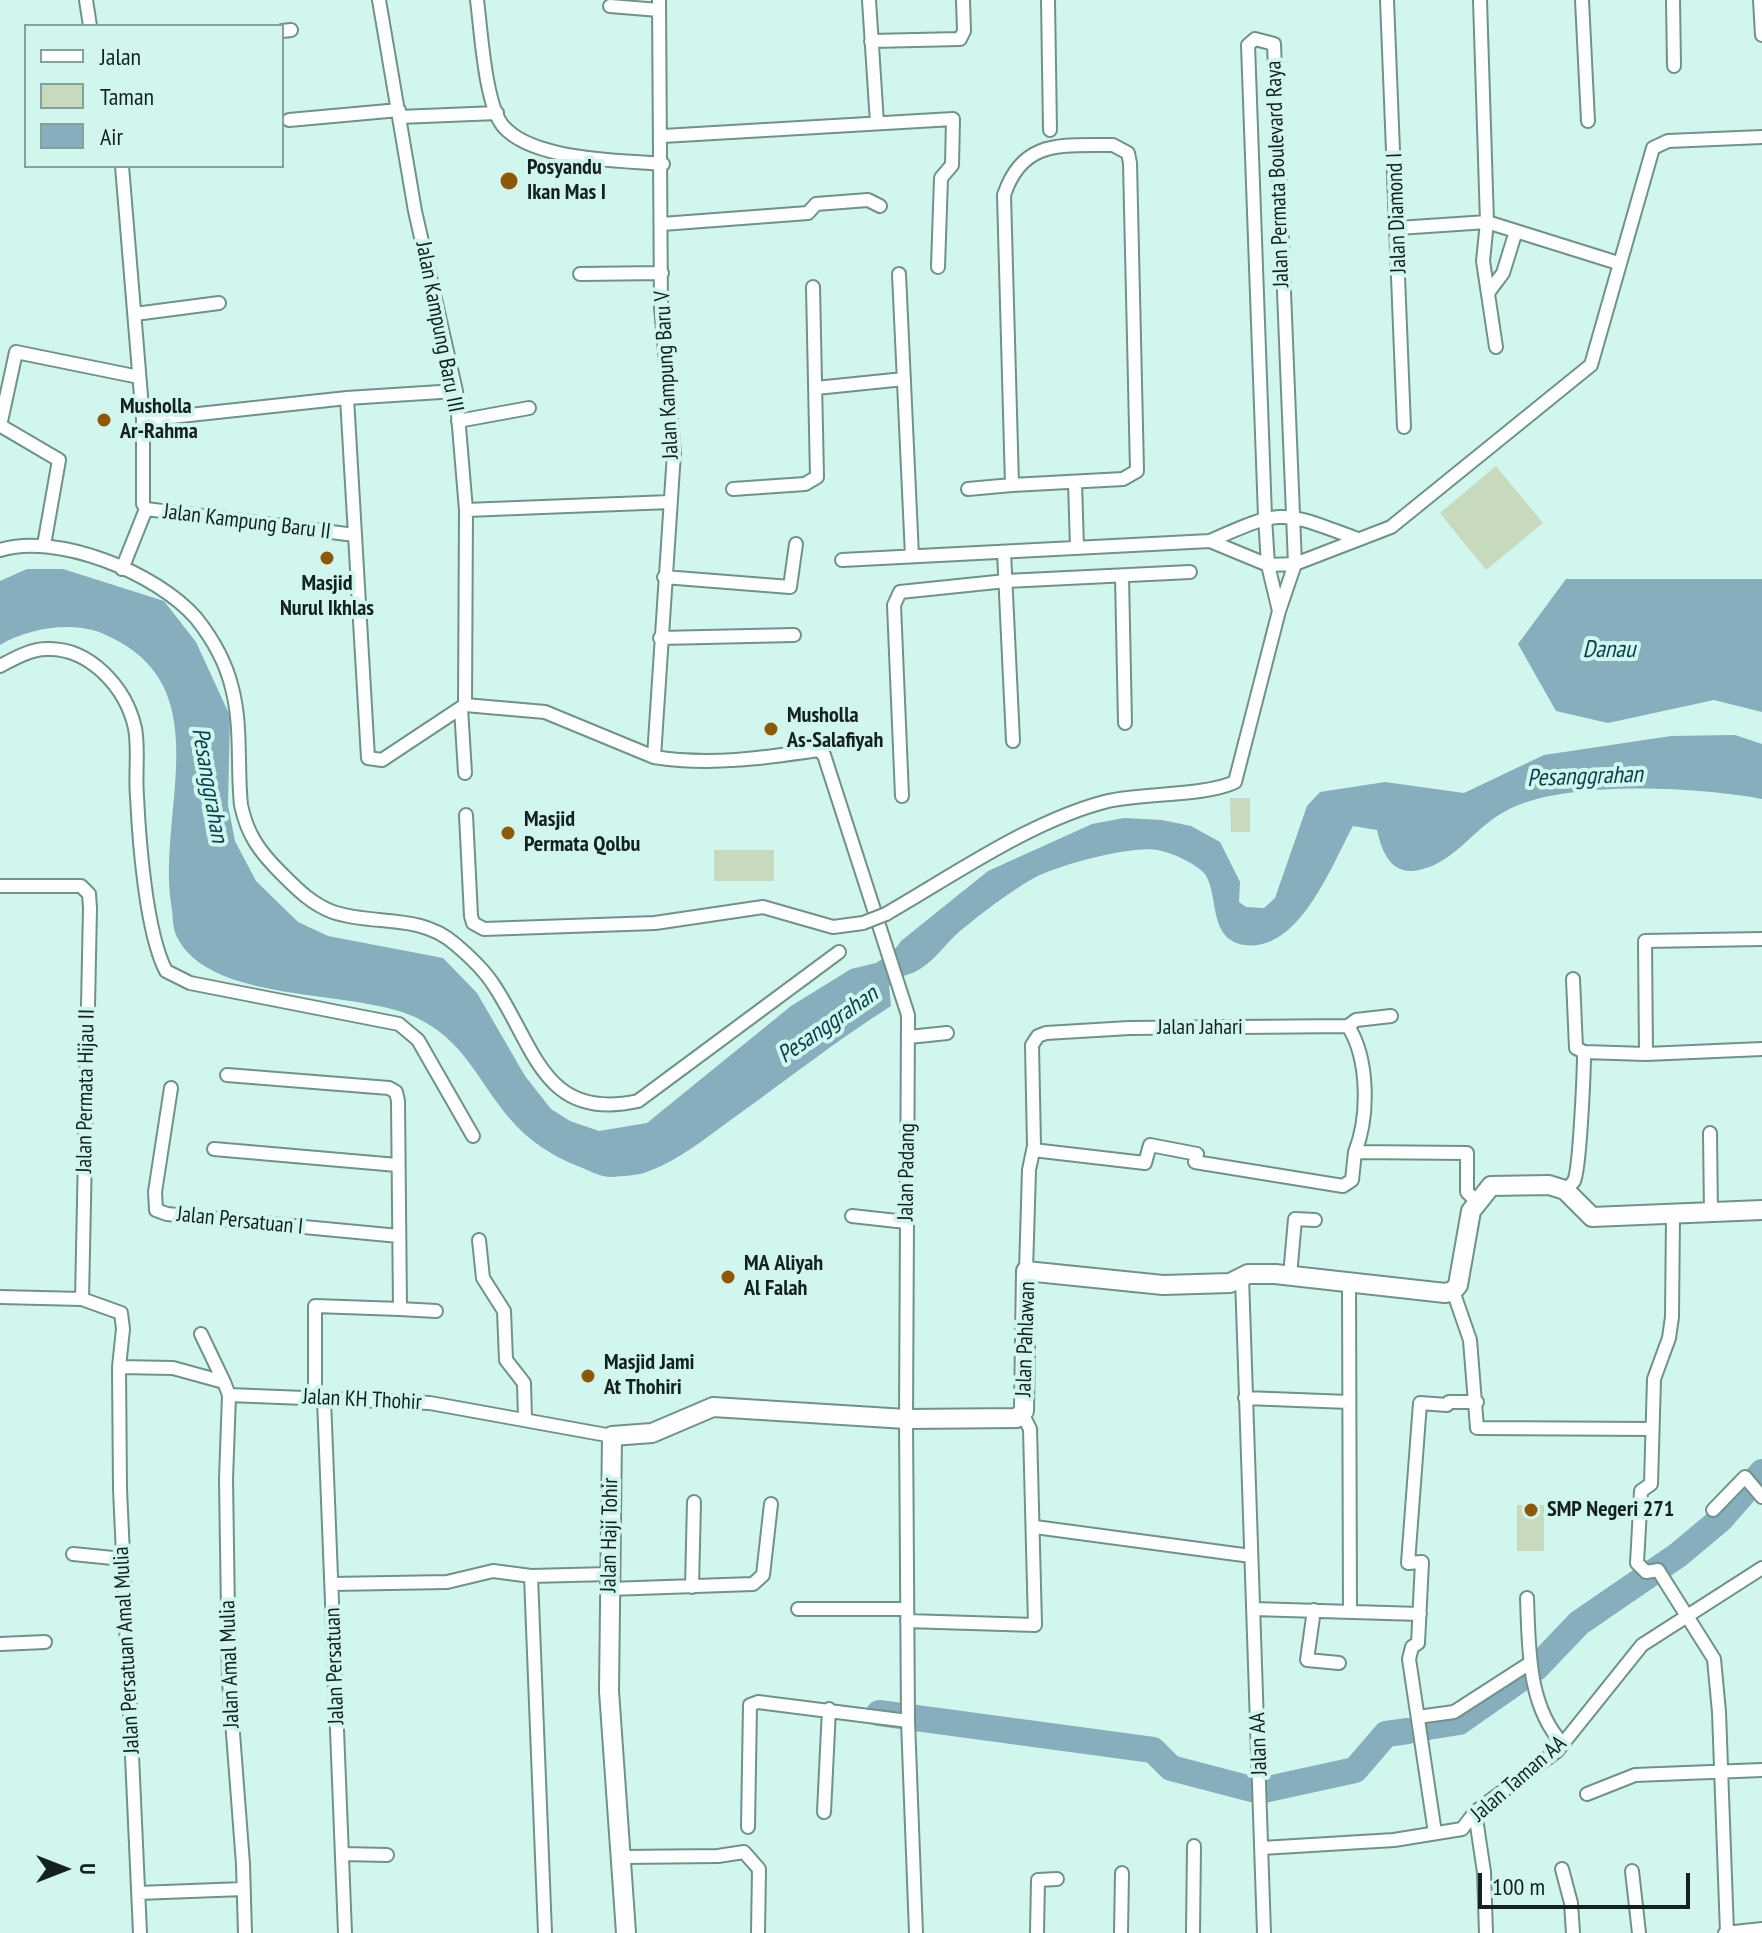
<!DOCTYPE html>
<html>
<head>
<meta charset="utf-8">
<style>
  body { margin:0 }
  #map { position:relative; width:1762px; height:1933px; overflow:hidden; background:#d0f6ed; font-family:"PT Sans Narrow",sans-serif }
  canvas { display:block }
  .legend { position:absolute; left:24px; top:24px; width:260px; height:144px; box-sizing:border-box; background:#d0f6ed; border:2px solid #85a19b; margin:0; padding:10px 14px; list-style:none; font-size:24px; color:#14221f }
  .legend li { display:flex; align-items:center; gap:16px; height:40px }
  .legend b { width:40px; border:2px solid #85a19b }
  .north { position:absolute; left:24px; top:1829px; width:80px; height:80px; -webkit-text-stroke:6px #d0f6ed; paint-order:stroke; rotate:90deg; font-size:22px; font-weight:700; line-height:32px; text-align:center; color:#14221f }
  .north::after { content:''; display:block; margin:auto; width:28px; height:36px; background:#14221f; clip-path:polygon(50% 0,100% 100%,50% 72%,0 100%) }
  .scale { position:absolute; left:1478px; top:1873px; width:212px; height:36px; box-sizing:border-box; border:4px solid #14221f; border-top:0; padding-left:10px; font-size:24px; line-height:28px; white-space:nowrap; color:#14221f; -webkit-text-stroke:6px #d0f6ed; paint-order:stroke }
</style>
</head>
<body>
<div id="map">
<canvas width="1762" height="1933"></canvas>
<ul class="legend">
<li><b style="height:10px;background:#fff"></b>Jalan</li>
<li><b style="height:22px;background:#c7dabe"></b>Taman</li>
<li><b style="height:22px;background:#87aebc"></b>Air</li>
</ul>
<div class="north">U</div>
<div class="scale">100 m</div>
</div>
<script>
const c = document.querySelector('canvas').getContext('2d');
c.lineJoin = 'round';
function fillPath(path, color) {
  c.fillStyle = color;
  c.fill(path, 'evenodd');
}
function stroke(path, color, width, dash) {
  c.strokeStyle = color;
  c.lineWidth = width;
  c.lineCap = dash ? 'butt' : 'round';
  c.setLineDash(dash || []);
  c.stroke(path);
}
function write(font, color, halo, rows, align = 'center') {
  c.font = font + ' "PT Sans Narrow",sans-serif';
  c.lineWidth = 8;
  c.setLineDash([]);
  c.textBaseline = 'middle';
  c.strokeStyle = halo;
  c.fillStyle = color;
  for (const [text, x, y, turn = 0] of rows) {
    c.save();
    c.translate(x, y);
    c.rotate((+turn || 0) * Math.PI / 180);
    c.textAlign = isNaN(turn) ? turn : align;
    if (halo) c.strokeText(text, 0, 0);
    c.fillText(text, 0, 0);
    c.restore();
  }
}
fillPath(new Path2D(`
  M1496 466 1543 523 1486 570 1440 513Z
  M1230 798H1250V832H1231Z
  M714 850H774V881H714Z
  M1517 1505H1544V1551H1517Z`), '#c7dabe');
fillPath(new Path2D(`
  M27 569H63L164 601 196 642 230 716 228 805 235 841 256 881 298 922 328 936 443 958 477 993 525 1076 551 1109 570 1121 599 1131 647 1123 791 1006 851 969 876 963 893 952 901 941 988 871 1092 824 1124 818 1162 820 1191 826 1220 842 1240 882 1239 902 1246 907 1264 908 1275 898 1307 806 1320 792 1385 782 1464 793 1544 755 1671 736 1735 735 1762 744V799C1698 787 1560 779 1504 812 1474 828 1454 863 1419 870 1391 876 1382 852 1377 830L1353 826C1332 864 1300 952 1245 945 1205 940 1221 888 1202 871 1192 862 1172 853 1158 850 1133 845 1057 865 1034 878 1009 892 982 913 960 931 946 943 935 960 920 969 908 977 901 973 889 986L891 1006C836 1041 785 1081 732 1119 706 1138 679 1160 649 1171 638 1176 622 1176 611 1177 601 1177 590 1171 580 1167 554 1157 530 1142 511 1120 477 1081 466 1041 415 1017 352 988 208 1005 176 935 172 926 173 913 171 903 158 808 220 685 106 635 74 620 29 628 0 645V581Z
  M1566 579H1762V712L1714 700 1608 723 1556 711 1518 644Z`), '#87aebc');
stroke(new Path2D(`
  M1536 1668 1579 1623 1678 1555 1721 1519 1762 1472
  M879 1713 1153 1750 1171 1768 1259 1791 1355 1770 1386 1734 1408 1731
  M1428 1727 1459 1722 1519 1680`), '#87aebc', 26);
const street = new Path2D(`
  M86 0 90 26
  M379 0 415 211 456 391 466 510 465 705
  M477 0C481 30 485 104 503 126 533 161 620 160 663 164
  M869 0 877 123
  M1048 0 1050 130
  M1387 0 1404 427
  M1480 0 1487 222 1483 261 1496 347
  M1582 0 1588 121
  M1673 0 1674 66
  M1760 0 1762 35
  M610 6 659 10
  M282 31 291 30
  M1255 39 1274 44 1295 564 1279 611 1268 565 1265 517 1248 45Z
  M871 41 960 39 964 31 963 0
  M399 117 497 113
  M289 120 399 110
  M663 136 953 119 952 165 941 178 938 267
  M1113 145 1128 153 1130 163 1137 471 1123 479 1012 485 1004 195C1023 138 1063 146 1113 145Z
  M122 166 143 420V504L146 509 355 535
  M662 224 808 213 816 204 868 200 880 206
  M1398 228 1487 222 1618 263
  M580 274 662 273
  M899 274 912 556
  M1488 293 1503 273 1516 231
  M135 314 219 303
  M816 388 904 379
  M347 398 368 758 382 760 465 705
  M143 420 347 398 456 391
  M458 421 529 408
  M0 426 16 352 139 377
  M1 426 59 460 44 545
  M1075 482 1077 548
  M733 489 805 484 817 477 813 287
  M968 489 1012 485
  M466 510 670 502
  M1210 541C1284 508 1281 511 1355 538
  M0 550C57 532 157 573 196 618 212 638 226 663 232 688 242 726 237 767 241 805 247 834 259 851 280 872 296 888 311 904 333 912 374 926 420 913 455 944 468 955 484 970 493 984 535 1046 543 1122 638 1101L839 952
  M1004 552 1013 741
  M842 560 1210 541 1268 565 1295 564 1391 527 1591 365 1653 148 1668 141 1762 137
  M122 569 146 509
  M1122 576 1125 723
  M664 577 790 587 796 544
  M660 638 794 635
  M0 666C13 659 31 649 46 649 90 647 126 688 135 728 139 750 135 773 137 796 139 840 146 933 166 971L190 983 399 1024 418 1040 473 1136
  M465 705 545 712 654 757C709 766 764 758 818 750L824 755 908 1015 906 1419 908 1721 916 1933
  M461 708 465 773
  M654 757 674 453 661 307 659 0
  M902 796 894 605 900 592 1006 581 1190 572
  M466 815 471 916 473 923 484 929 655 923 763 907 833 927 863 923
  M0 886H81L89 894 90 908 82 1299 0 1297
  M886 914C954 875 1032 820 1108 801 1144 793 1205 796 1235 782L1279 611
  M1348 1026 1356 1020 1391 1016
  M909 1037 947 1033
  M1584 1052 1646 1054 1762 1049
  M1646 1054 1645 941 1762 939
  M227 1075 389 1088 396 1092 398 1101 400 1309 315 1306V1396
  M171 1088 155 1192 156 1210 167 1214 399 1236
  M1710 1133 1711 1214
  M214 1149 397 1165
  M1033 1150 1145 1163 1150 1145 1197 1154 1195 1162 1343 1186 1352 1180 1355 1152
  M1565 1190C1568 1187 1572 1184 1574 1181 1580 1169 1584 1070 1584 1052L1576 1048 1573 979
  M852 1216 906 1222
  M1673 1216 1672 1317 1669 1338 1654 1379 1651 1484 1641 1491 1637 1563 1646 1572 1658 1570 1714 1659 1719 1712 1727 1933
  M479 1240 483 1278 504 1311 506 1360 524 1383 525 1418
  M1026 1271 1029 1170 1034 1146 1032 1045 1038 1036 1046 1033 1129 1028 1348 1026C1369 1059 1369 1117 1355 1152L1467 1153V1192L1476 1201
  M1290 1276 1295 1219 1315 1220
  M1242 1277 1264 1933
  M1349 1282 1350 1612
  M1453 1291 1470 1340 1477 1428 1652 1429
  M82 1299 121 1313 123 1329 119 1367 120 1489 140 1933
  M400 1309 436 1311
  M201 1334 224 1382
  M119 1367 173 1368 224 1382 229 1395 430 1403 612 1436
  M229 1395 226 1479 229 1681 243 1864 245 1933
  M1245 1398 1349 1402
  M324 1399 345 1933
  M1713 1510 1745 1477 1762 1497
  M1035 1527 1251 1556
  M73 1554 123 1559
  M531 1576 545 1933
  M332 1584 447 1582 493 1571 531 1576 609 1574
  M692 1587 694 1502
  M609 1589 753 1584 763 1575 771 1504
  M1527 1598C1529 1646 1527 1706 1563 1744
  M798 1609H907
  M1253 1609 1420 1614
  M1314 1610 1307 1660 1339 1663
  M907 1621 1035 1625 1030 1429 1023 1415
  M0 1644 45 1642
  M1418 1717 1454 1712 1530 1663
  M1587 1794 1635 1775 1762 1770
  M824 1812 829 1709
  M1475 1812 1484 1872 1486 1933
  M748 1827 750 1705 758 1702 908 1721
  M1435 1833 1409 1659 1412 1647 1418 1643 1422 1562 1408 1563 1420 1403 1447 1405 1449 1402H1477
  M1262 1848 1394 1840 1462 1829 1475 1812 1557 1751 1642 1645 1762 1568
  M343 1854 387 1855
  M622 1857 718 1856 744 1852 759 1869 758 1933
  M1562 1869 1571 1903 1573 1933
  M1632 1871 1639 1933
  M138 1893 243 1889
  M1037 1933 1038 1880 1057 1879
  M1121 1933 1122 1873
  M1193 1933 1194 1846
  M1725 1933 1762 1929`);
const secondary = new Path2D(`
  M626 1933 609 1691 612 1436 652 1433 713 1407 906 1419 1017 1418 1024 1411 1026 1271 1163 1285 1230 1283 1248 1274H1275L1445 1293 1453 1291 1458 1285 1471 1211 1491 1186 1549 1185 1565 1190 1592 1217 1762 1210`);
stroke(street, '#6f928a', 16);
stroke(secondary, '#6f928a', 22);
stroke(street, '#fff', 12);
stroke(secondary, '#fff', 18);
const streetBridge = new Path2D(`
  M863 923 886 914`);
stroke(streetBridge, '#6f928a', 16, []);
stroke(streetBridge, '#fff', 12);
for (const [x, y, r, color] of [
  [509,181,10,"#8d5907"],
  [104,420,8,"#8d5907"],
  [327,558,8,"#8d5907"],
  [771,729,8,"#8d5907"],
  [508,833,8,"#8d5907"],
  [728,1277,8,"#8d5907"],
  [588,1376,8,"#8d5907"],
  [1531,1510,8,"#8d5907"]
]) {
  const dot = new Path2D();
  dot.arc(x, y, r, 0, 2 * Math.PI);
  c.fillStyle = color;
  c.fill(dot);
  stroke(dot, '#d0f6ed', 3);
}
write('bold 22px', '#14221f', '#d0f6ed', [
  ["Posyandu",527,168],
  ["Ikan Mas I",527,193],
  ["Musholla",120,407],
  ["Ar-Rahma",120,432],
  ["Masjid",327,584,"center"],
  ["Nurul Ikhlas",327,609,"center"],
  ["Musholla",787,716],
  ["As-Salafiyah",787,741],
  ["Masjid",524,820],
  ["Permata Qolbu",524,845],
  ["MA Aliyah",744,1264],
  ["Al Falah",744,1289],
  ["Masjid Jami",604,1363],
  ["At Thohiri",604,1388],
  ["SMP Negeri 271",1547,1510]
], 'left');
write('22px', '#14221f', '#d0f6ed', [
  ["Jalan Permata Boulevard Raya",1278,174,-92],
  ["Jalan Diamond I",1397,213,-92],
  ["Jalan Kampung Baru III",439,327,79],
  ["Jalan Kampung Baru V",667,375,-93],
  ["Jalan Kampung Baru II",247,522,7],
  ["Jalan Jahari",1200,1028],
  ["Jalan Permata Hijau II",86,1091,-89],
  ["Jalan Padang",907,1172,-89],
  ["Jalan Persatuan I",240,1221,6],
  ["Jalan Pahlawan",1026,1339,-88],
  ["Jalan KH Thohir",362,1400,3],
  ["Jalan Haji Tohir",610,1535,-89],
  ["Jalan Persatuan Amal Mulia",127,1650,-93],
  ["Jalan Amal Mulia",230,1664,-92],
  ["Jalan Persatuan",335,1666,-92],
  ["Jalan AA",1259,1744,-92],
  ["Jalan Taman AA",1519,1779,-41]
]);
write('italic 24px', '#094253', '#d0f6ed', [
  ["Danau",1609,650],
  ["Pesanggrahan",1585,777,-2],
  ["Pesanggrahan",209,785,80],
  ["Pesanggrahan",828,1025,-35]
]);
</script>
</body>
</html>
